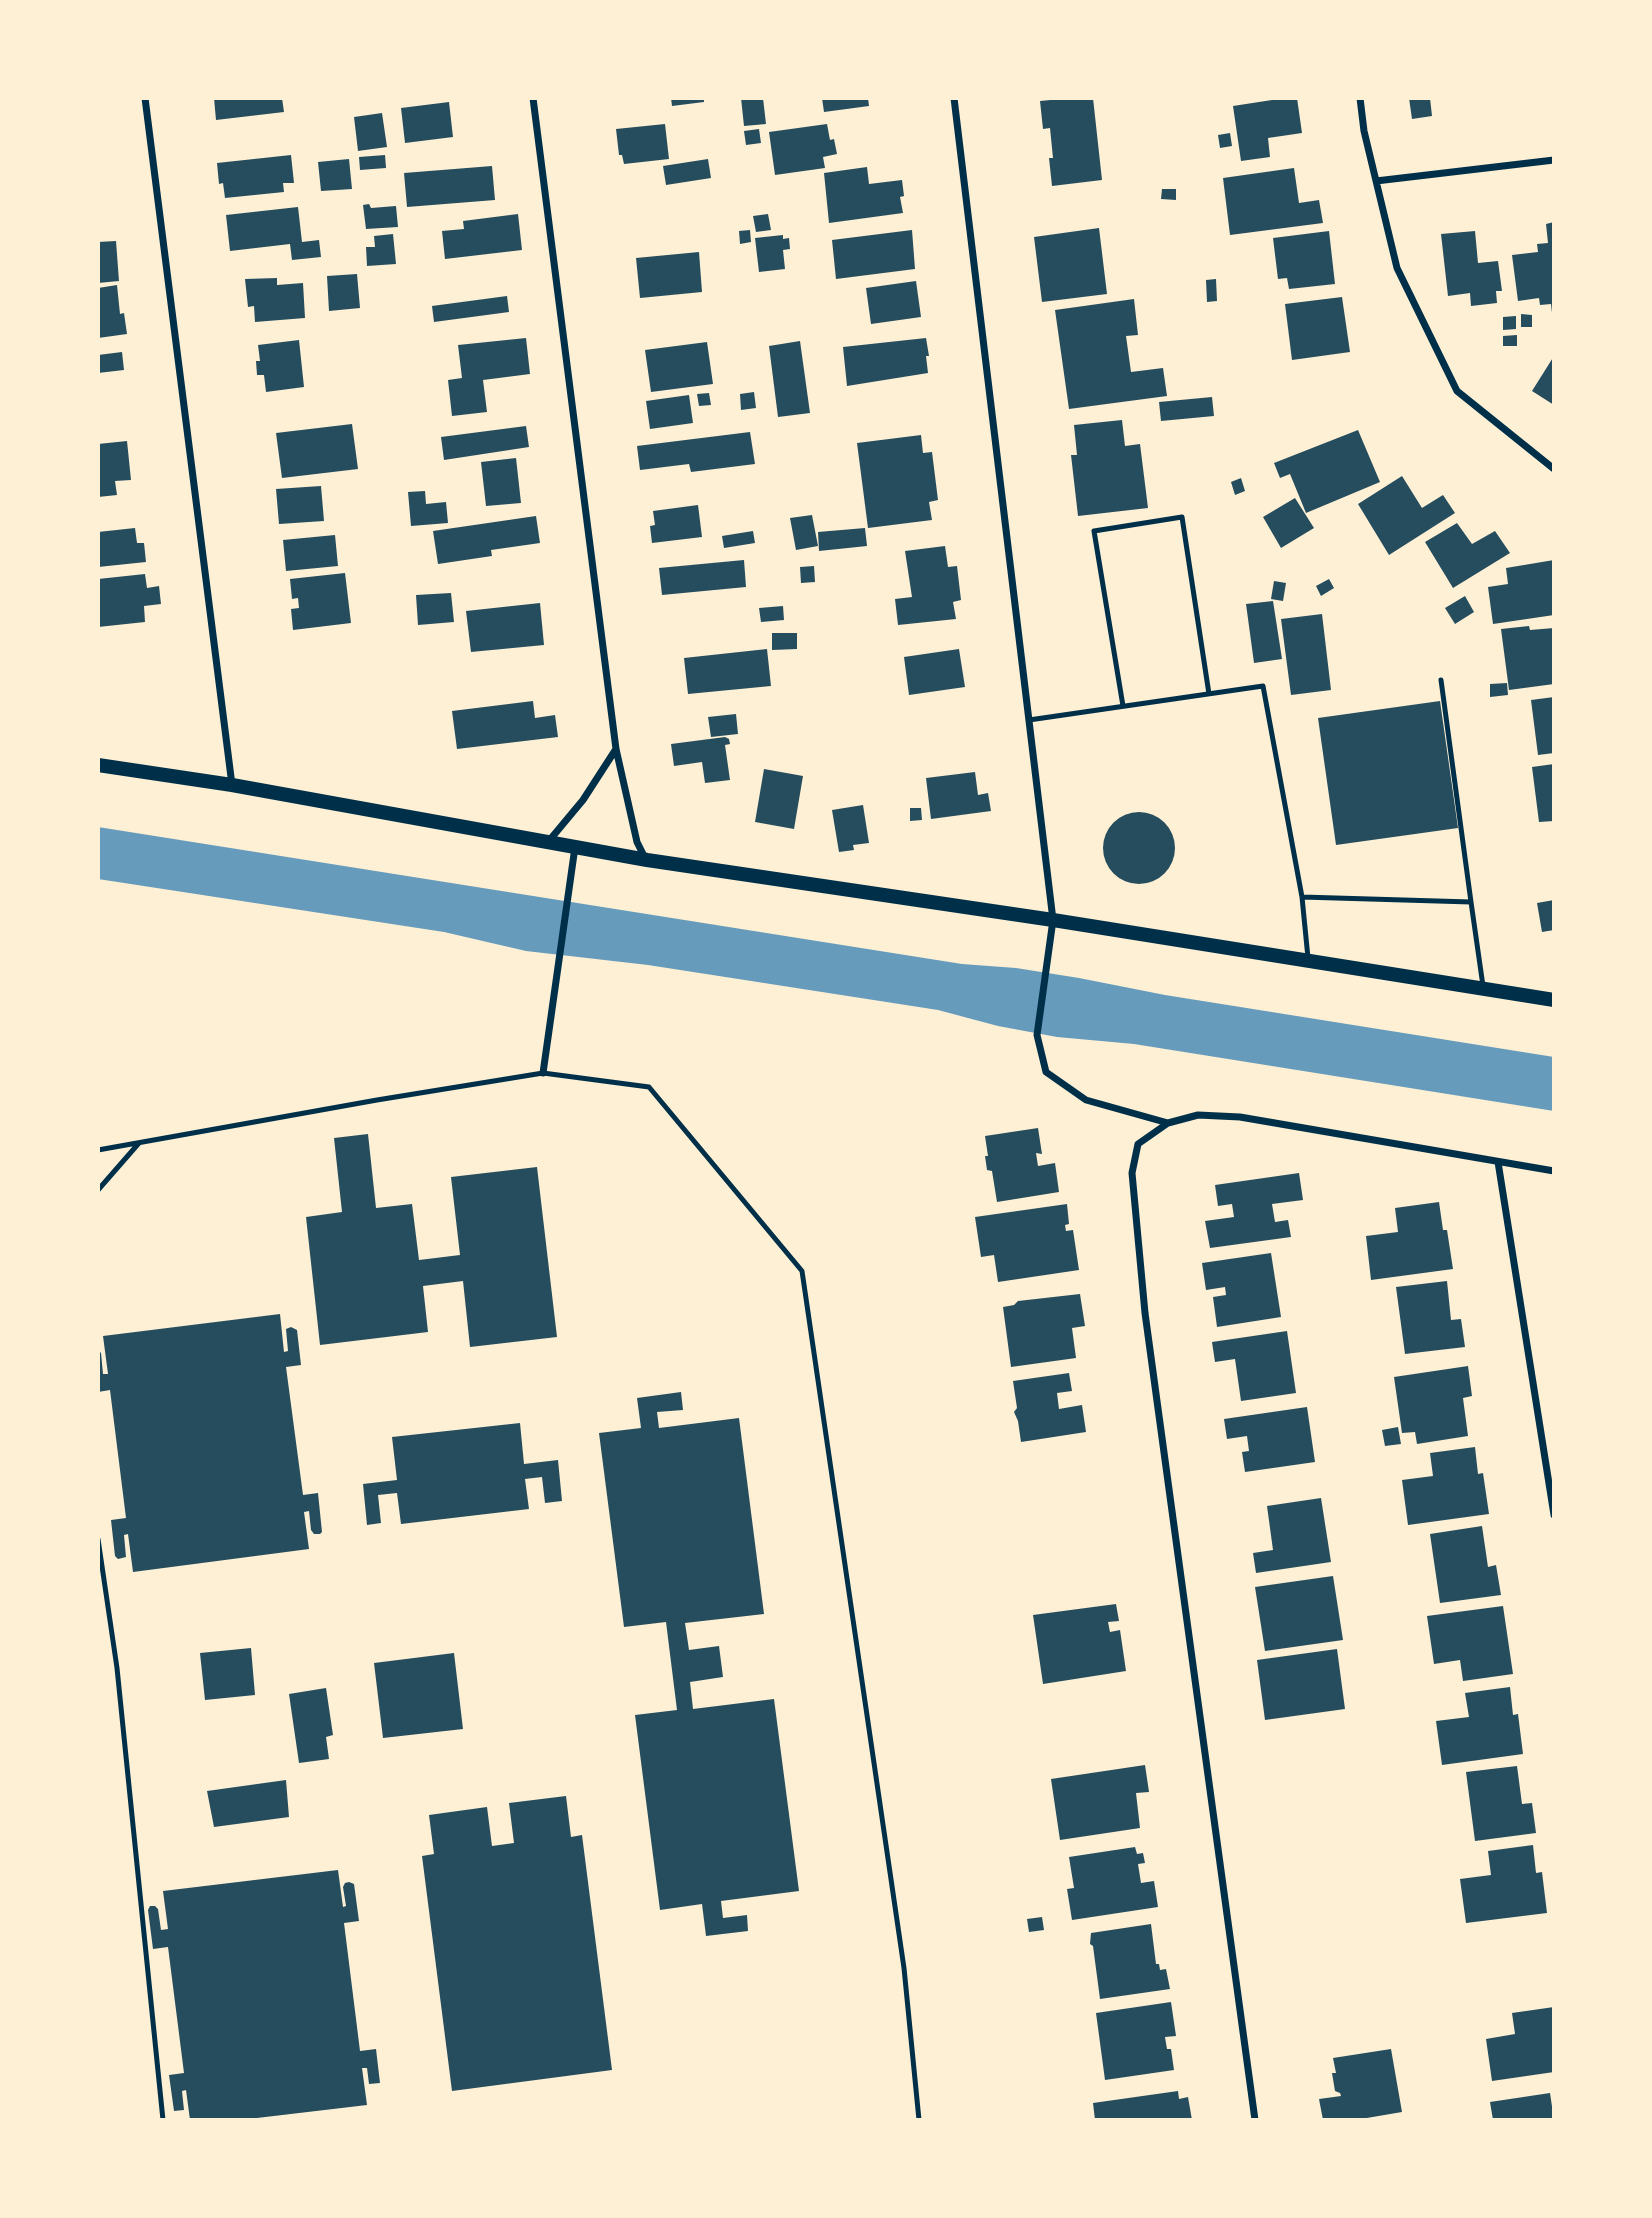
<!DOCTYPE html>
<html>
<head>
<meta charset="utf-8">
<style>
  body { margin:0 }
  #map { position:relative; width:1652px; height:2218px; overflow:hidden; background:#fdf0d5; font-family:"Fira Sans Condensed",sans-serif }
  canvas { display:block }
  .frame { position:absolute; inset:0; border:100px solid #fdf0d5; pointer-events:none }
</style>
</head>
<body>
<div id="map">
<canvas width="1652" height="2218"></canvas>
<div class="frame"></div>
</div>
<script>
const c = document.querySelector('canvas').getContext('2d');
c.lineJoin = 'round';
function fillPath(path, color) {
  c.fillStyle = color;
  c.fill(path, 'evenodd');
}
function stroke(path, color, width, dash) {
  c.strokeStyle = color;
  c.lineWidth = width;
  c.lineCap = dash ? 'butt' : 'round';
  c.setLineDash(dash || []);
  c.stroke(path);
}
fillPath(new Path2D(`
  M98 827 962 964 1016 968 1079 978 1165 995 1554 1057V1111L1134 1044 1057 1037 998 1026 938 1010 648 965 526 951 444 932 98 879Z`), '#669bbc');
fillPath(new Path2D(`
  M214 98H282L284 112 216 120Z
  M671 98H704V102L672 106Z
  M741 98H763L766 124 744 126Z
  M822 98H868L869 106 824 112Z
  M1071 98H1093L1102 180 1052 186 1049 158H1053L1050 128 1043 129 1040 101Z
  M1285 98H1297L1302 133 1268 138 1270 157 1241 161 1233 106Z
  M1409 98H1430L1432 116 1412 119Z
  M449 102 453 137 405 143 401 108Z
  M382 113 387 147 358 151 354 117Z
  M665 124 669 159 624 164 622 155H619L616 129Z
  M827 124 830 140 834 139 837 154 823 157 825 168 775 175 769 132Z
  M759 129 761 143 746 145 744 131Z
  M1230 133 1232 146 1220 148 1218 135Z
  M291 155 294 183H283L284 192 225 198 223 183 219 184 217 163Z
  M385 155 386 168 360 170 359 157Z
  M349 159 352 189 321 191 318 162Z
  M708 159 711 178 666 185 663 166Z
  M492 166 495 200 407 207 404 173Z
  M867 167 869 184 902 180 904 196 900 197 903 213 829 223 824 173Z
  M1294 168 1299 203 1319 200 1323 223 1230 235 1223 178Z
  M1162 189H1176V200L1161 199Z
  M369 204 371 208 396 206 398 227 366 229 363 205Z
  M298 207 302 242 319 240 321 257 292 260 290 244 230 251 226 215Z
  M518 214 522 250 445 259 442 231 464 229 463 221Z
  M768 214 771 230 756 232 753 216Z
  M1554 222V313H1552L1551 304 1540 305 1539 298 1518 301 1512 255 1538 252 1537 244 1548 243 1546 224Z
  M1099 228 1107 294 1042 302 1034 237Z
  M750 230 751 242 740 244 739 231Z
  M912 230 915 269 836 279 832 240Z
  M1329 231 1335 284 1289 289 1287 278 1278 279 1273 238Z
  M1475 231 1478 263 1498 261 1502 291H1496L1497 303 1471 306 1470 293 1448 296 1441 234Z
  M393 234 396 264 367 266 366 247H375L374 236Z
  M783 235V239L789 238 790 249 783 250 785 269 759 272 755 238Z
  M116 241 119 281 98 283V242Z
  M699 252 702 292 640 298 636 258Z
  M357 274 360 308 329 311 327 276Z
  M277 278V285L303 283 305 318 255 322 254 306 248 307 245 279Z
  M1216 279 1217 301 1207 302 1206 280Z
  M916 281 921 317 871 324 866 288Z
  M117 285 120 314 124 313 127 334 98 338V288Z
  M507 296 509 312 434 322 432 306Z
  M1342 297 1350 352 1292 360 1285 304Z
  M1134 299 1138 335 1126 336 1131 372 1163 368 1167 396 1069 409 1055 310Z
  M1521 314 1532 315V327H1521Z
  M1516 316V329L1503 330V317Z
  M1517 335V346H1503V336Z
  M526 338 530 374 483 380 487 412 452 416 448 380 462 378 458 345Z
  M926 338 929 356H926L928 373 847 386 843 347Z
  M299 340 304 387 266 392 264 375H257L256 361H260L258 345Z
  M800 341 810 413 778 417 769 346Z
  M707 342 713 384 651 392 645 350Z
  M122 352 124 370 98 373V355Z
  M1554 356V405L1532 391Z
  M754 392 756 408 741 410 740 394Z
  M709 393 711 405 699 406 697 394Z
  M689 395 693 423 650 429 646 401Z
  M1212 397 1214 416 1161 421 1159 402Z
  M1122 420 1125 446 1140 444 1148 508 1078 516 1071 455H1077L1074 425Z
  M352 424 358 469 282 478 276 433Z
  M526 426 529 447 444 460 441 437Z
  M1358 430 1380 482 1306 513 1290 474 1280 478 1274 463Z
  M750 432 755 464 691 472 689 464 640 470 637 446Z
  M921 435 923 453 932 452 938 500 929 502 932 520 868 528 857 443Z
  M127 441 131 480 115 481 117 495 98 497V444Z
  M516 458 521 503 486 506 481 462Z
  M1402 476 1422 508 1443 495 1455 513 1389 555 1358 504Z
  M1241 478 1245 491 1235 495 1231 482Z
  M321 486 324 521 279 524 276 489Z
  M425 491 426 504 446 502 448 523 411 526 408 492Z
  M1295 498 1314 528 1281 548 1263 517Z
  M698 505 702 537 652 543 650 526 655 525 653 511Z
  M812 515 818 546 796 550 790 518Z
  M536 516 540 543 491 550 492 556 438 564 433 531Z
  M1457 523 1472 544 1495 531 1510 553 1453 588 1425 542Z
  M135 528 137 543H144L146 562 98 567V532Z
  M865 528 867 546 819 551 818 532Z
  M753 531 755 543 724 548 722 536Z
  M335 535 338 566 286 571 283 540Z
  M945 546 948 567 957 566 961 600 953 602 956 619 898 625 895 599 912 597 905 551Z
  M744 560 746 587 662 595 659 568Z
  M1554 560V615L1493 624 1488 587 1508 584 1506 568Z
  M814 566 815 582 801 583 800 567Z
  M345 573 351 623 293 630 291 609 299 608 298 598 292 599 290 579Z
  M145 574 147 588 159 586 161 604 144 606 145 622 98 627V579Z
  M1329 579 1334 588 1321 596 1316 586Z
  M1274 581 1286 583 1283 601 1271 599Z
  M451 593 454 622 418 625 416 595Z
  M1465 596 1474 612 1455 624 1445 608Z
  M1273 601 1282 659 1254 663 1246 604Z
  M540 603 544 645 471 652 466 611Z
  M783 606 784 620 761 622 759 608Z
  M1322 614 1331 690 1291 695 1281 619Z
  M1529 626 1530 630 1554 628V684L1509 690 1501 629Z
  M772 633H797V649L772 650Z
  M767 649 771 686 688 694 684 658Z
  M959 649 965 687 909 695 904 657Z
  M1507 683 1508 695 1490 697V684Z
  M1554 697V753L1538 755 1531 700Z
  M533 701 535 718 555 715 558 737 457 749 452 711Z
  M1440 701 1458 828 1336 845 1318 718Z
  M736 714 738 734 711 737 708 717Z
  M725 737 729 739 730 744 725 745 730 780 705 783 702 762 674 766 671 744Z
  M1554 764V821L1539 822 1532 767Z
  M764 769 803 776 794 829 755 822Z
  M975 772 978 795 988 793 991 811 931 819 926 778Z
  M863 805 869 843 853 845 854 850 839 852 832 810Z
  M910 808H921L922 820 910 821Z
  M1103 848a36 36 0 1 1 72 0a36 36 0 1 1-72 0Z
  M1554 900V930L1542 932 1537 903Z
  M1038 1128 1042 1154 1036 1153 1038 1166 1055 1163 1059 1192 997 1202 992 1171 987 1170 985 1156H988L985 1136Z
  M368 1134 376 1208 412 1204 419 1260 460 1255 451 1177 537 1167 557 1337 470 1347 463 1281 423 1286 428 1332 320 1345 306 1217 342 1212 334 1138Z
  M1299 1173 1303 1200 1272 1204 1275 1222 1288 1220 1291 1237 1210 1248 1205 1221 1234 1217 1232 1204 1218 1206 1215 1185Z
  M1439 1202 1443 1230H1447L1453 1269 1371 1280 1366 1236 1398 1232 1395 1208Z
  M1067 1204 1069 1224 1065 1225 1066 1231 1073 1230 1079 1270 998 1282 994 1255 981 1257 975 1217Z
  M1271 1253 1281 1317 1217 1327 1213 1297 1226 1295 1225 1287 1206 1290 1202 1263Z
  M1447 1281 1451 1320 1461 1319 1465 1347 1405 1354 1396 1287Z
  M1080 1294 1085 1326 1072 1328 1076 1358 1011 1367 1003 1307 1014 1305 1018 1301Z
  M280 1314 284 1352 288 1351 286 1329 291 1327 297 1330 301 1365 286 1367 303 1495 318 1493 322 1532 320 1534H314L311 1530 309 1511 304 1512 309 1549 133 1572 128 1534 124 1535 126 1557 118 1559 115 1556 111 1520 126 1518 110 1390 98 1392V1350L101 1353 103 1374H108L103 1336Z
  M1287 1331 1296 1393 1241 1401 1235 1359 1215 1362 1212 1342Z
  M1468 1366 1472 1396 1463 1398 1468 1436 1417 1444 1415 1432 1402 1433 1394 1377Z
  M1069 1373 1072 1391 1057 1393 1059 1409 1082 1405 1086 1432 1021 1442 1018 1421 1014 1412 1017 1408 1013 1381Z
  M681 1392 683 1410 657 1412 659 1428 739 1418 764 1614 685 1623 689 1650 719 1646 723 1677 690 1682 693 1709 774 1699 799 1891 721 1901 723 1918 747 1915 748 1931 706 1936 702 1904 660 1910 635 1715 677 1710 666 1622 624 1627 599 1433 641 1428 637 1398Z
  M1307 1407 1315 1462 1245 1472 1242 1452 1249 1451 1247 1436 1227 1439 1224 1419Z
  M520 1423 524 1464 558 1460 562 1501 545 1503 542 1477 525 1479 529 1509 401 1524 397 1493 378 1495 381 1523 367 1525 363 1484 397 1480 392 1437Z
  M1398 1427 1401 1444 1385 1446 1382 1430Z
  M1475 1447 1478 1474 1483 1473 1489 1514 1408 1525 1402 1480 1433 1476 1430 1453Z
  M1321 1498 1331 1562 1256 1573 1253 1553 1273 1550 1267 1506Z
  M1482 1526 1488 1567 1496 1565 1501 1595 1440 1603 1430 1534Z
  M1333 1576 1343 1640 1265 1651 1255 1587Z
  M1116 1604 1119 1621 1108 1622 1110 1632 1120 1630 1126 1671 1043 1684 1033 1615Z
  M1503 1606 1513 1674 1463 1681 1460 1660 1434 1664 1427 1616Z
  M251 1648 255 1695 205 1700 200 1653Z
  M1337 1649 1345 1709 1265 1720 1257 1660Z
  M454 1653 463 1729 383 1738 374 1663Z
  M1510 1687 1513 1715 1518 1714 1523 1754 1442 1765 1436 1721 1469 1717 1465 1693Z
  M326 1688 333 1735 326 1737 329 1759 299 1763 289 1694Z
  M1145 1765 1149 1792 1136 1793 1140 1828 1060 1840 1051 1779Z
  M1517 1766 1522 1804 1532 1803 1536 1833 1475 1841 1466 1772Z
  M286 1780 289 1817 214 1827 207 1791Z
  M566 1796 571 1837 582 1835 612 2070 452 2091 422 1856 434 1854 429 1815 487 1807 492 1846 514 1843 509 1803Z
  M1533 1845 1536 1873 1542 1872 1547 1913 1466 1923 1460 1879 1491 1875 1488 1851Z
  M1135 1847 1137 1854 1143 1853 1145 1863 1138 1864 1141 1883 1154 1881 1158 1907 1072 1920 1067 1889 1074 1888 1069 1857Z
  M338 1870 343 1907 346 1906 343 1887 345 1883 349 1882 354 1884 359 1921 344 1923 360 2051 376 2049 380 2083 369 2084 367 2068H362L367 2105 240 2120H190L186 2090 182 2091 184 2110 174 2111 169 2075 184 2073 168 1947 153 1949 148 1910 150 1906H155L158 1909 161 1930 168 1929 163 1891Z
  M1042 1917 1044 1930 1029 1932 1027 1919Z
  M1151 1924 1156 1964H1159L1160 1970 1166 1969 1170 1989 1100 1999 1093 1946 1090 1944 1091 1933Z
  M1171 2002 1176 2036 1165 2037 1167 2049H1171L1174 2070 1105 2080 1096 2013Z
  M1554 2007V2072L1492 2081 1486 2039 1515 2034 1512 2013Z
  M1391 2049 1402 2112 1355 2120H1323L1319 2099 1341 2096 1340 2093 1335 2091 1332 2073H1336L1333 2058Z
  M1178 2091 1179 2099 1188 2097 1192 2120H1095L1093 2103Z
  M1550 2093 1554 2120H1493L1490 2102Z`), '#264d5e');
stroke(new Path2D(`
  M1441 680 1471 902
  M1123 706 1094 531 1182 517 1209 694
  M1029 720 1263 686 1302 897 1308 958
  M1302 897 1471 902 1483 986
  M98 1150 377 1100 543 1073 649 1087 802 1271 904 1968 919 2120
  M98 1190 139 1143
  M98 1539 117 1668 163 2120`), '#003049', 5);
stroke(new Path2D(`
  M145 98 232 785
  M533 98 616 749 637 842 645 858
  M954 98 1053 920 1037 1035 1046 1072 1086 1100 1168 1123
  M1360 98 1364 131 1397 268 1457 391 1554 469
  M1376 181 1554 160
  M548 842 583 800 616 749
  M543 1073 575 847
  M1498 1162 1554 1515
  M1255 2120 1145 1313 1132 1173 1138 1144 1168 1123 1198 1115 1240 1117 1554 1171`), '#003049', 7);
stroke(new Path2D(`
  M98 765 232 785 647 860 1053 920 1554 1000`), '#003049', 14);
</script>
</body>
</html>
